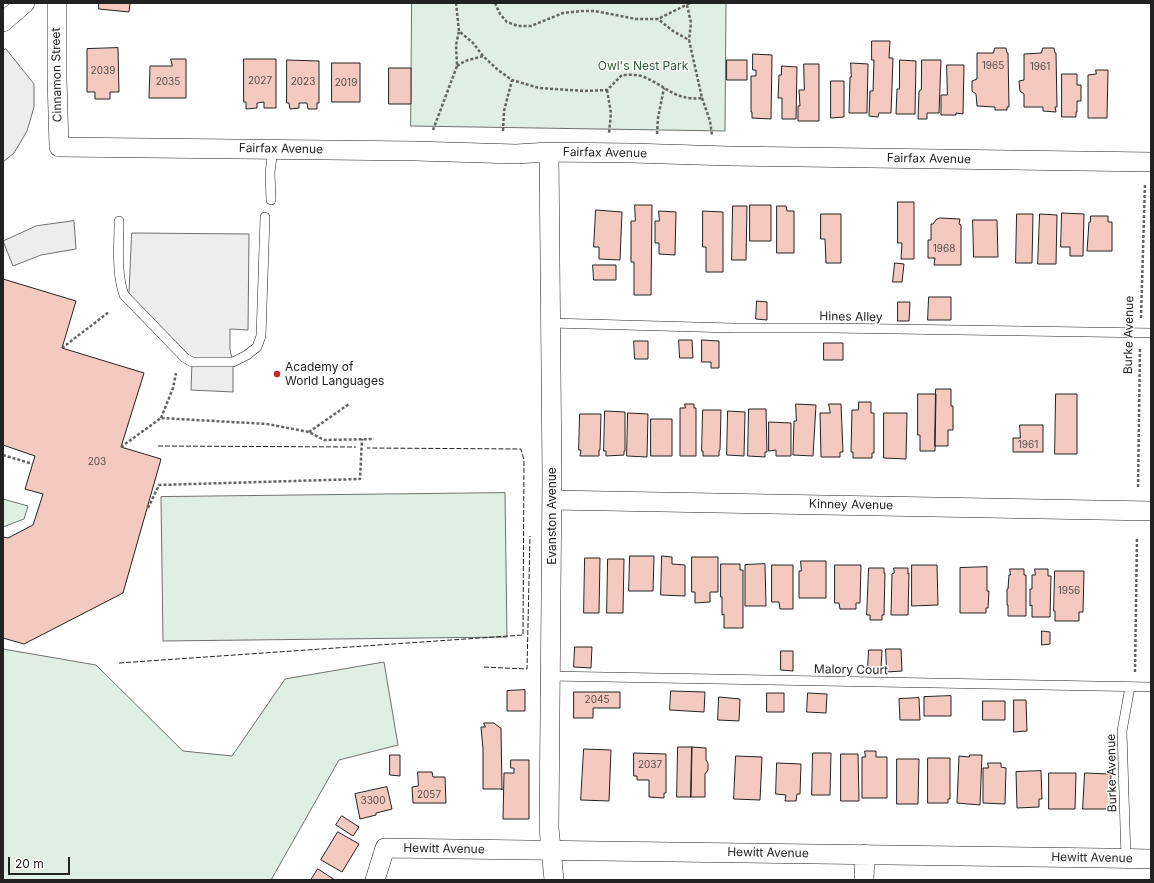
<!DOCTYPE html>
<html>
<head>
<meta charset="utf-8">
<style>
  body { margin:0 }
  #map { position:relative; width:1154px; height:883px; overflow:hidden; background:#fff; font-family:Inter,sans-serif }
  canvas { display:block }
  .frame { position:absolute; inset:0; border:4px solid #222; pointer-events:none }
  .scale { position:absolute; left:8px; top:857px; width:62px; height:18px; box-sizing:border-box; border:2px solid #222; border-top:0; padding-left:5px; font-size:12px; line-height:14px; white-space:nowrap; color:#222; -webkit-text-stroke:3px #fff; paint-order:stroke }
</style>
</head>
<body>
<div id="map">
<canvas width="1154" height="883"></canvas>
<div class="frame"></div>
<div class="scale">20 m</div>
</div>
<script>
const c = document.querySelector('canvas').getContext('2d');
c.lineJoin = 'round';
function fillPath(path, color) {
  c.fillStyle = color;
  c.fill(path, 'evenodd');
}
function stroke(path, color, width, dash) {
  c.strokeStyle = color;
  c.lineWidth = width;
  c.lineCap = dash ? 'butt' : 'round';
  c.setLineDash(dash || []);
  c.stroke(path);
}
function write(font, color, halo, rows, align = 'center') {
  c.font = font + ' Inter,sans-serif';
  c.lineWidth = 3;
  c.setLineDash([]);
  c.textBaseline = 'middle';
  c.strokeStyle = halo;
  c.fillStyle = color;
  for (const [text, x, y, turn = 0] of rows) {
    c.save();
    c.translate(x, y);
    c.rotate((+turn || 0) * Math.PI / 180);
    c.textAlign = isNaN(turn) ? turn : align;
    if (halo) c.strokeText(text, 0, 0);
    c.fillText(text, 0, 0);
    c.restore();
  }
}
const green = new Path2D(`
  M412 3H726L725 131 411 126Z
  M505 493 507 637 163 641 161 497Z
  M3 499 28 506 24 519 3 527Z
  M3 649 96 665 183 751 232 756 285 679 384 662 398 745 339 760 271 880H3Z`);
fillPath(green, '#e0efe3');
stroke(green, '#6f6f6f', 1);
const parking = new Path2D(`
  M6 49 34 84V107L27 131 14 153 3 162V51Z
  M74 221 76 249 41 255 13 266 3 241 36 226Z
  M132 233 249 234 248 330 230 329V350L233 362V392L191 390 192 362 129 300Z`);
fillPath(parking, '#ededed');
stroke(parking, '#6f6f6f', 1);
const building = new Path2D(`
  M99 3H130L129 12 99 9Z
  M872 41H890L889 58H893L891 113H879L878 117 869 116 870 91H873L874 60H872Z
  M118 48 119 92H110V99H95V92H87V49Z
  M995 48H1006L1007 53H1008L1009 107H1007V110H995V107L977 106 976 94 972 91V81L977 79V53H993Z
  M1043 48H1054L1055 53H1056L1057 107H1055L1056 112 1043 111V107H1024V94L1020 91 1019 81 1024 80V54L1041 53Z
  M753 54 772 55 771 119 752 118V112H751V76H756V70H753Z
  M171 59H186V98H149L150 66H172Z
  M244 59H276V108H264V102L257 103V108L246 109V102H244Z
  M287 60 319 61V103H317V109H308L307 103H299V108L290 109 289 103H287Z
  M727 60H747V80H727Z
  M900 60 916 61 915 114H896L897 89H899Z
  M922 60H941L939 113H927V119H918L919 91 921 90Z
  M332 63H360V102H332Z
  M851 63 868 64 867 113H849L850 77H851Z
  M804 64H819V121H798V106H800L799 90H804Z
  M947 65H964L963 114 956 113V115H941V95H947Z
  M782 66 797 67 796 119H782V98H778L779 75H781Z
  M389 68H411V104H389Z
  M1096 70H1108L1107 118H1088V75L1096 74Z
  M1062 74H1077V85H1081V101H1077V112H1076V117H1062Z
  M831 81H844V117L831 118Z
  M898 202H914V259H901L902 243H898Z
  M635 205H652L651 295H634V262H631V221H635Z
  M750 205H771V241H750Z
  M733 206H747L746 260H732Z
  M777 206H786L787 211H794V253H777Z
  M596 210 622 212 620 260 599 259V247H594Z
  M659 211 676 212 675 255 659 254V243H655V221H659Z
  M703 211 723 212V272H706V247H703Z
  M1062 213 1084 214 1083 256H1070V247H1061Z
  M821 214H841V263H826L825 239H821Z
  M1017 214H1033L1032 263H1016Z
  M1040 214 1057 215 1056 264H1038Z
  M1091 216H1108V222H1112V251H1087L1089 222H1090Z
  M940 218 960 219 959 224 961 225V265H934L935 258H928V240H931V224H933L936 220Z
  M973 220H997L998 257H974Z
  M895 263 904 264 902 282H893Z
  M593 265H616V280H594Z
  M3 279 76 301 62 348 144 373 121 447 161 459 123 593 24 644 3 638V537L8 538 33 525 43 494 25 489 35 456 3 445Z
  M929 297H951V320H928Z
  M757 301 767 302V320L756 319Z
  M898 302H910L909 321H898Z
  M679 340H692L693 358H680Z
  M702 340 719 341V368H711V362H702Z
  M634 341H648V359H635Z
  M824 343H843V360H824Z
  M936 389H951V406H953V430H948V446H935Z
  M918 394H936L935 451H920V435H918Z
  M1056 394H1077V454H1055Z
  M859 402H871V413H874V453H872V458H853V452H851L852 410H858Z
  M685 404H694V408H696V456H680V408H685Z
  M796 404 816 405 813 456 793 455 794 421H796Z
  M829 404H841L843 452H840V457H821L820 413H830Z
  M749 409H766L767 452H765V457L748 456Z
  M703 410H721L720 450 719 451V456H703V451H702Z
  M605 411 625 412V451H624V455L606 456V451H604Z
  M728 411 745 412 744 456 727 455Z
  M628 413 648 414 647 457 627 456Z
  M884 413H907L906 459 884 458Z
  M580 414H601L600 450H599V456H580L581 450H579Z
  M651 419H672V456H651Z
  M769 422 791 423V456H776V450L769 451Z
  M1020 425H1043V452H1013V438H1020Z
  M630 556H654L653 591H629Z
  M662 556 672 557V564L685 565V596L661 595Z
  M692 557H718V592H710V602L695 603V592H692Z
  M585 558H600L599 613H584Z
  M608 559H624L623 613H607Z
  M801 561H826V598H799V571H801Z
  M721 564H740V570H743V628H724V614L722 615V597H721Z
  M765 564 766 606H745V565Z
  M772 565H793V609H780L779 602H772Z
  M835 565H861L860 603H856V609H840L839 603H835Z
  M912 565H937L938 605 912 606Z
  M987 567V591H989L988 608H986V613H960V568Z
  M869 568H884V573H885L884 615H882V620H870V615H867Z
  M894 568H908V574L909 573 908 615H891L892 574 894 573Z
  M1010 569H1024V575H1026V616H1008V605H1007V589H1008L1009 575H1010Z
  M1035 569H1048V576H1051L1050 617H1032V605L1030 606V589H1032V575H1035Z
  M1055 571H1084L1083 612H1079V621H1055V611H1054Z
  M1042 631 1050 632V644L1042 645Z
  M575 647H592L591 668 574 667Z
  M886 649H901L902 671 887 672Z
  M869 650H882L881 668 868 667Z
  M781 651H793V671L781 670Z
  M525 690V711H507V691Z
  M671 691 705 692 704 712 670 710Z
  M574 692H620V708H593V718H574Z
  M767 693H784V712H767Z
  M808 693 827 694 826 713 807 712Z
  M951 696V716H924V697Z
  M719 697 740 699 739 721 718 720Z
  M919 698 920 720H900L899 699Z
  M1014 700H1026L1027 731 1014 732Z
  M983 701H1005V720H983Z
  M484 723H494L499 727 501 728 502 790V789H483V749L481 727H485Z
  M678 747H692L691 797H677Z
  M692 747 706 748V760L708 763V770L705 774V797H691Z
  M584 749 611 750 609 801 581 800Z
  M865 751H876V757H887V798H862V757H865Z
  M634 753 666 754V793H664V798L649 797V780H637V776H634Z
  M813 753H831L830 795H812Z
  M841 754H858L859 801H841Z
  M390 755H400V776L390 775Z
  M970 755H982L980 805 957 803 959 756 969 757Z
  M736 756 762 757 760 800 734 799Z
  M928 758H950V799H948V803H928Z
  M897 759H919L918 804H897Z
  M511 760H529V819H503L504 773H514V768H511Z
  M777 763 801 764 800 794H797L796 801H785L786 795 776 794Z
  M988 763H1001V767L1006 768 1005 804 983 803V768H988Z
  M1041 771 1042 799H1039V807L1017 808 1016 772Z
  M418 772H432L433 777H445L446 803H413L412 787 418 786Z
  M1049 773H1076L1075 809H1049Z
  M1085 773 1111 774 1110 809H1083Z
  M387 787 392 809 376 813V815L360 819 355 794Z
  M342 816 359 827 353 836 336 825Z
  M338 832 359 844 342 872 321 860Z
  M318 869 335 880H311Z`);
fillPath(building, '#f3c9c0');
stroke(building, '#222', 1);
const service = new Path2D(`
  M271 200 270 173 273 149
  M119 221C119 246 116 272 124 295L185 358 192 362H233L247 355 257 347 261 336 265 217
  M551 323 733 328H831L1151 333
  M550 676 1151 687
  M1126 859 1122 731 1130 687`);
const minor = new Path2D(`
  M57 3V78L59 147 415 151 516 154 549 152 631 153 729 156 1151 162
  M3 22 25 3
  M549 152 552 477 549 828 554 880
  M552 500 1151 511
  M375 880 385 848C641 853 896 854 1151 859
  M864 880 865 854`);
stroke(service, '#222', 10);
stroke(minor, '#222', 20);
stroke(new Path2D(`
  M456 3 459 31 473 43 483 56 498 70 512 80 539 88 585 91 607 90 622 75C628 75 638 74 644 77 666 86 675 101 702 98L689 40 673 31 658 19
  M495 3 500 14 507 22 518 26H531L563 13 582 11H595L636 19H658L690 3
  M687 5 691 23 689 40
  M457 66 465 61 483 56
  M607 90 611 113 609 133
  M702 98 710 121 712 135
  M433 130 457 66 456 45 459 31
  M503 131 504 111 512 80
  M657 134 658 118 664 88
  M1141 318 1145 183
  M62 348 109 312
  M161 418 173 388 176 373
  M309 432 349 404
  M121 447 161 418 267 424 309 432 324 440 374 439
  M3 455 33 464
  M1138 487 1140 347
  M148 508 159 485 360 479 362 439
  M1135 672 1137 537`), '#646464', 2.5, [3, 2]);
stroke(service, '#fff', 9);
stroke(minor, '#fff', 19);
stroke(new Path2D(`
  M158 446 356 447
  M119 663 523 635 524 460 521 449 367 448
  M484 667 527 669 530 536`), '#222', 1, [5, 2]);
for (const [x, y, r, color] of [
  [277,374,4,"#c62828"]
]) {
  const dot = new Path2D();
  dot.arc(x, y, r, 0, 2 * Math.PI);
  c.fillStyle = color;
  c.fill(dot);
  stroke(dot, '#fff', 1.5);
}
write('10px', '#564c4a', null, [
  ["1965",993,66],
  ["1961",1040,67],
  ["2039",103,71],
  ["2027",260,81],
  ["2035",168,82],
  ["2023",303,82],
  ["2019",346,83],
  ["1968",944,249],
  ["1961",1028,445],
  ["203",97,462],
  ["1956",1069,591],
  ["2045",597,700],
  ["2037",650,765],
  ["2057",429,795],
  ["3300",373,801]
]);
write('12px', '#2f5e38', '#fff', [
  ["Owl's Nest Park",643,66]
]);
write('12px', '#222', '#fff', [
  ["Cinnamon Street",57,75,-91],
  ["Fairfax Avenue",281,149,1],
  ["Fairfax Avenue",605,153,1],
  ["Fairfax Avenue",929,159,1],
  ["Hines Alley",851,317,1],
  ["Burke Avenue",1129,335,-89],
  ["Kinney Avenue",851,505,1],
  ["Evanston Avenue",552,516,-90],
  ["Malory Court",851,670,1],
  ["Burke Avenue",1112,773,-91],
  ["Hewitt Avenue",444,849,1],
  ["Hewitt Avenue",768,853,1],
  ["Hewitt Avenue",1092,858,1]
]);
write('12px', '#222', '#fff', [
  ["Academy of",285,367],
  ["World Languages",285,381]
], 'left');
</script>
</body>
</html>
